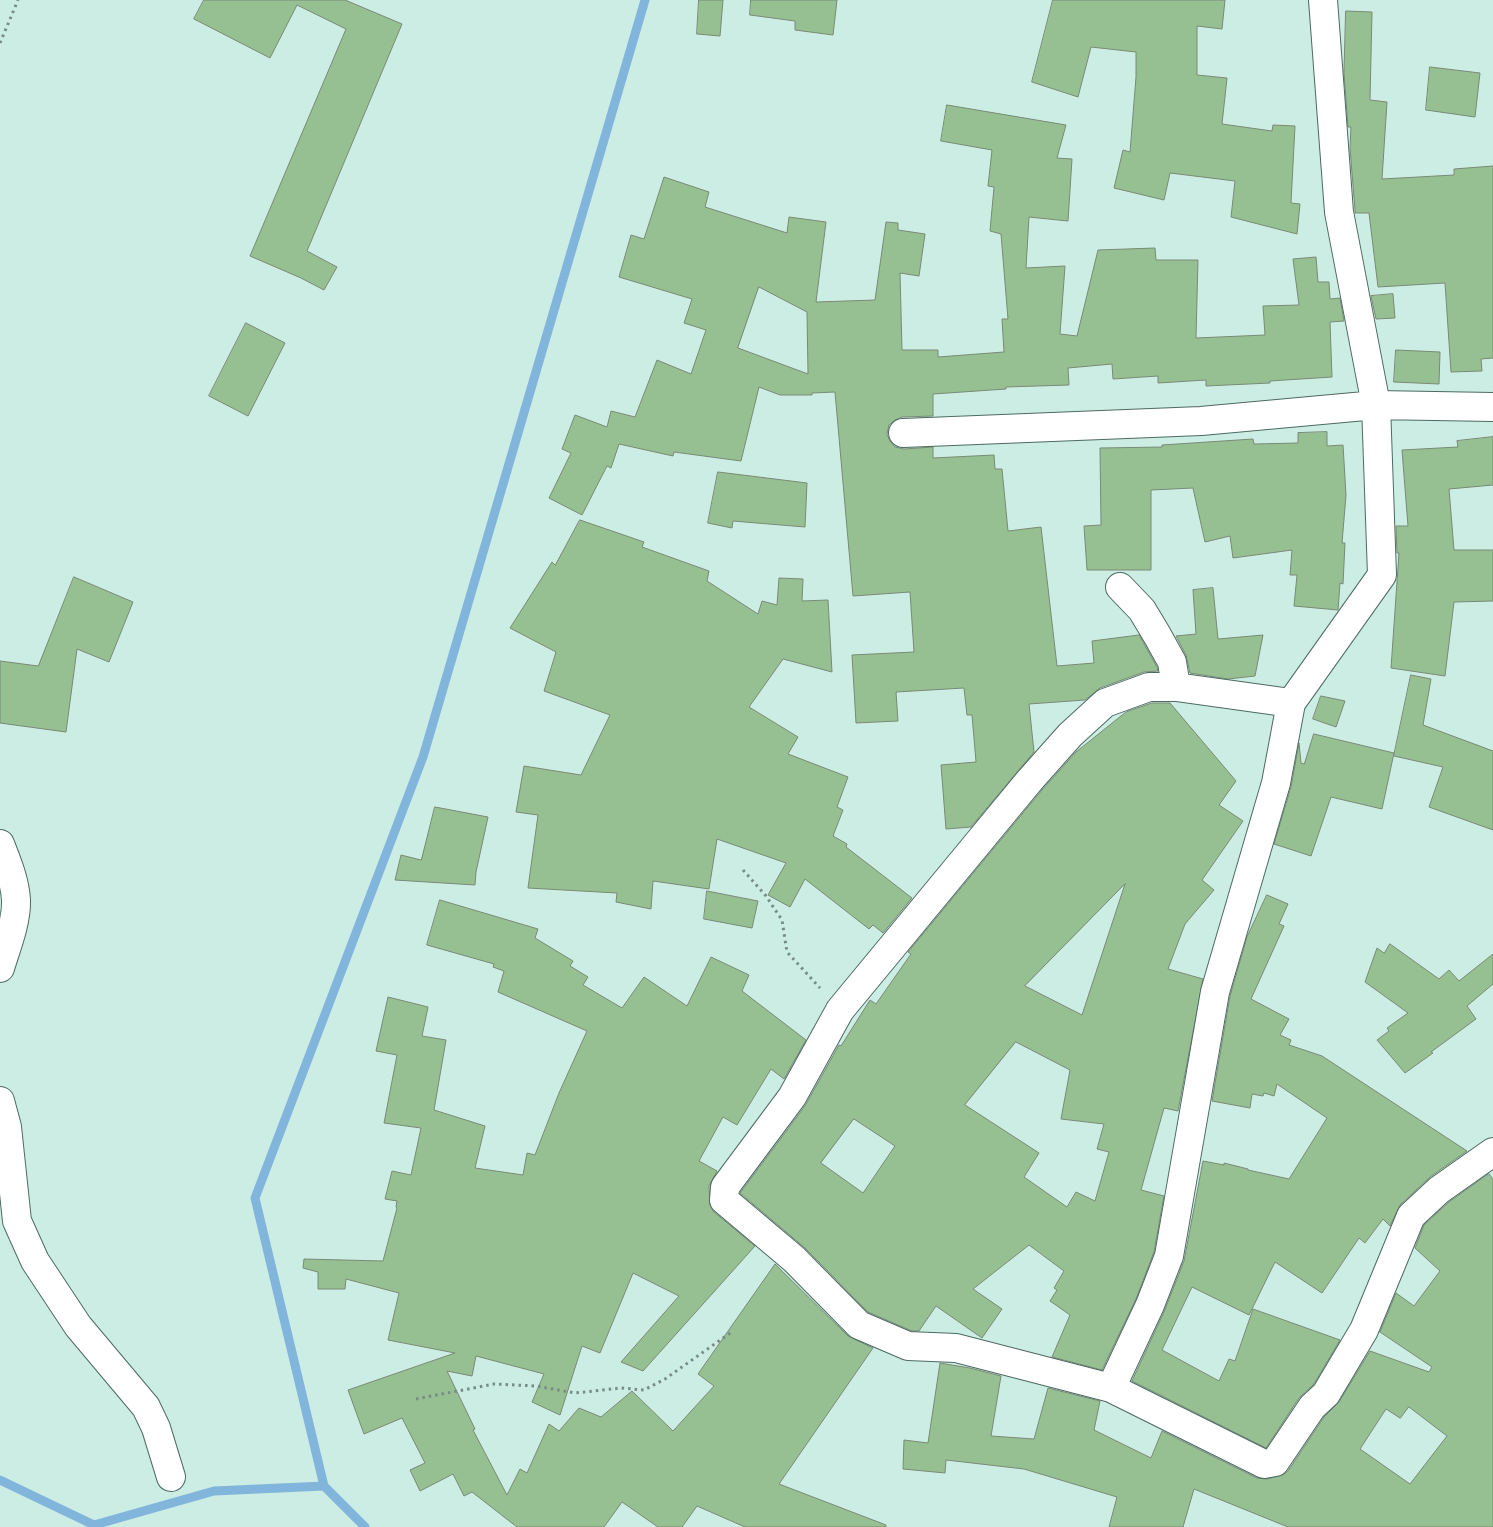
<!DOCTYPE html>
<html>
<head>
<meta charset="utf-8">
<style>
  body { margin:0 }
  canvas { display:block; background:#ccede3 }
</style>
</head>
<body>
<canvas width="1493" height="1527"></canvas>
<script>
const c = document.querySelector('canvas').getContext('2d');
c.lineJoin = 'round';
function stroke(path, color, width, dash) {
  c.strokeStyle = color;
  c.lineWidth = width;
  c.lineCap = dash ? 'butt' : 'round';
  c.setLineDash(dash || []);
  c.stroke(path);
}
function fillPath(path, color) {
  c.fillStyle = color;
  c.fill(path, 'evenodd');
}
stroke(new Path2D(`
  M0 1480 94 1525 214 1491 324 1486
  M365 1527 324 1486 255 1198 423 757 645 0`), '#82b5dc', 9);
const building = new Path2D(`
  M204 0H345L402 24 307 251 337 267 324 290 301 278 250 256 346 29 297 5 270 58 194 19Z
  M699 0H723L720 36 697 34Z
  M751 0H837L833 35 795 30V21L750 15Z
  M1053 0H1225L1222 29 1197 26V75L1227 78 1222 124 1272 131 1273 125 1295 126 1291 203 1300 204 1297 234 1231 217 1235 181 1170 173 1164 200 1114 188 1123 150 1130 152 1136 77V52L1091 47 1078 97 1032 82Z
  M1346 11 1372 12 1370 100 1387 102 1382 179 1454 175V169L1493 166V358L1481 359 1482 371 1451 372 1445 283 1378 287 1369 213H1355V210L1350 148 1351 127H1348L1344 73Z
  M1430 67 1480 73 1475 117 1426 110Z
  M947 105 1066 125 1057 158 1072 159 1068 221 1029 217 1026 268 1065 266 1060 334 1077 336 1098 250 1155 248 1156 260H1198L1196 338 1265 335 1263 306 1299 305 1293 259 1316 257 1318 282H1329L1330 299 1340 298 1344 321 1330 322 1332 377 1270 381V383L1206 386V380L1158 383V376L1113 379 1112 364 1068 368 1069 385 1006 387V389L933 394V416L902 417 895 420 889 425 887 434 890 441 895 447 904 449 933 447V458L994 455 995 469H1002L1008 531 1041 527 1057 666 1094 663 1092 641 1139 635 1157 667 1158 671 1144 672 1100 688 1085 700 1029 704 1034 752 971 827 946 829 941 765 976 762 972 715H967L964 688 896 692 898 721 856 723 852 655 914 652 910 592 853 596 835 392 812 393V395H780L759 387 741 461 674 452 673 456 619 444 611 468 607 466 582 515 549 498 571 453 562 449 575 415 607 427 611 411 635 417 657 360 691 374 706 330 684 323 692 299 619 277 631 235 644 239 664 177 709 192 705 207 787 233 789 217 826 222 816 302 875 300 886 222 898 223V230L925 234 919 276 900 273 902 350H938V357L1004 352 1002 319H1008L1001 234 990 231 994 187 988 186 992 150 941 141ZM759 287 807 312 808 374 738 348Z
  M1393 294 1395 318 1376 319 1371 296Z
  M246 323 285 343 248 416 209 396Z
  M1396 350 1440 352 1439 384 1394 382Z
  M1327 432V446L1343 445 1346 495 1342 543H1345L1343 584 1340 583 1338 610 1294 606 1297 575H1290L1292 550 1233 558 1230 536 1205 542 1193 488 1151 490V570H1087L1084 526 1101 525 1100 448 1162 447V445L1253 439 1254 444 1298 443V433Z
  M1493 437V485L1449 489 1454 550H1493V601L1454 602 1445 676 1391 668 1399 553H1397L1396 526H1408L1402 450 1458 447 1457 441Z
  M718 472 807 483 805 527 733 521 732 528 708 523Z
  M580 520 644 542 642 547 709 571 707 581 758 614 762 601 777 605 779 578 803 579 802 601 828 600 832 672 783 659 749 707 798 737 788 754 848 777 837 807 843 810 833 836 847 844 846 847 912 898 883 933 873 925 869 929 805 879 790 907 768 895 786 863 717 839 709 889 653 881 651 909 616 902 617 893 528 888 538 815 516 812 524 766 581 775 610 715 544 691 556 652 510 628 552 562 555 565Z
  M74 577 133 602 109 662 77 649 66 732 0 723V661L38 666Z
  M1213 588 1218 639 1263 635 1255 676 1228 679 1190 673 1186 655 1176 636 1196 634 1193 590Z
  M1411 675 1431 679 1423 725 1493 751V830L1429 807 1443 767 1394 756Z
  M1321 696 1345 701 1336 727 1313 719Z
  M1152 703H1170L1236 781 1219 805 1243 821 1202 880 1214 890 1185 924 1168 969 1203 979 1178 1111 1164 1108 1141 1190 1164 1196 1154 1252 1136 1299 1102 1370 1052 1357 1070 1315 1050 1301 1057 1290 1054 1288 1064 1271 1029 1245 973 1289 1002 1309 982 1338 936 1306 919 1331H912L868 1312 805 1248 740 1193 805 1106 839 1045 841 1046 870 1000 876 1004 911 954 908 952 1042 790 1076 752 1126 712ZM1125 884 1082 1015 1025 986ZM1016 1042 1070 1070 1061 1119 1104 1124 1097 1149 1109 1152 1095 1201 1076 1192 1067 1207 1024 1177 1039 1153 965 1105ZM854 1119 895 1146 863 1193 821 1163Z
  M1314 734 1394 753 1382 809 1331 797 1311 856 1274 844 1291 787 1299 743 1301 763 1304 764Z
  M435 807 488 817 476 872 475 885 395 880 401 855 421 860Z
  M707 891 758 901 752 928 704 919Z
  M1267 895 1288 904 1279 924 1284 926 1251 999 1289 1019 1280 1035 1291 1040 1289 1045 1322 1056 1467 1151 1430 1177 1400 1205 1390 1226 1383 1219 1365 1243 1359 1238 1322 1293 1275 1262 1249 1315 1192 1287 1162 1350 1219 1381 1229 1359 1235 1361 1253 1309 1340 1340 1314 1384 1299 1398 1266 1448 1132 1381 1164 1312 1184 1261 1203 1161 1224 1165V1163L1248 1169V1170L1289 1179 1327 1118 1277 1084 1274 1096 1264 1093 1263 1096 1252 1094 1250 1108 1212 1101 1230 996 1247 937Z
  M440 900 538 929 535 938 573 961 570 966 588 977 583 985 622 1008 644 977 687 1006 711 957 749 975 742 991 806 1040 784 1079 771 1069 737 1125 723 1117 699 1161 717 1171 709 1186 710 1206 714 1212 755 1246 643 1371 621 1362 679 1296 633 1273 600 1353 582 1346 560 1415 532 1402 544 1374 476 1356 472 1376 447 1371 475 1429 473 1430 507 1495 520 1469 527 1473 549 1424 559 1431 579 1408 601 1417 632 1391 673 1431 714 1386 698 1374 775 1264 848 1336 873 1348 779 1484 886 1525V1527H745L697 1506 682 1527H658L622 1502 604 1527H517L472 1492 464 1496 453 1474 420 1491 410 1470 425 1463 402 1418 364 1434 348 1390 455 1353 388 1340 399 1293 346 1279 345 1289H318V1272L303 1268 304 1259 383 1261 397 1208 396 1207 397 1201 385 1199 392 1171 411 1175 421 1128 384 1123 397 1055 376 1051 388 997 428 1007 422 1036 446 1040 434 1110 485 1126 475 1168 523 1175 527 1153 535 1155 559 1093 587 1031 498 992 504 971 493 967 494 964 427 945Z
  M1390 944 1439 979 1449 970 1459 981 1493 954V984L1467 1006 1476 1019 1431 1052 1433 1053 1405 1073 1377 1040 1389 1031 1387 1028 1408 1013 1365 982 1377 948 1384 953Z
  M1489 1174 1493 1179V1527H1288L1194 1489 1183 1527H1109L1117 1497 1024 1469 946 1460 945 1473 903 1469 904 1440 928 1443 940 1363 970 1368 1001 1376 991 1436 1034 1439 1048 1388 1100 1401 1094 1430 1151 1458 1162 1431 1257 1478 1267 1479 1283 1475 1288 1471 1324 1417 1339 1402 1370 1351 1429 1372 1432 1367 1380 1332 1396 1293 1414 1306 1440 1271 1415 1248 1424 1225 1449 1202ZM1409 1407 1447 1436 1410 1484 1360 1449 1386 1409 1400 1418Z`);
fillPath(building, '#97c092');
stroke(building, '#788a76', 1);
const street = new Path2D(`
  M903 433 1201 421 1376 405 1493 407
  M1120 587 1142 610 1157 635 1172 662 1176 687
  M1291 703 1176 687H1149L1105 703 1070 735 1030 780 840 1010 792 1097 725 1187 724 1200 794 1259 859 1325 908 1346 956 1348 1111 1388 1264 1464 1275 1462 1312 1407 1326 1394 1364 1330 1411 1216 1439 1190 1493 1152
  M0 844C7 862 15 881 16 900 17 921 6 948 0 968
  M0 1101 7 1127 17 1221 35 1261 78 1326 146 1407 156 1428 171 1477
  M1111 1388 1150 1305 1169 1256 1215 992 1276 783 1291 703 1382 575 1376 405 1339 212 1323 0`);
stroke(street, '#4d6a62', 30);
stroke(new Path2D(`
  M0 43 18 0
  M743 870 766 896 782 920 787 952 820 988
  M416 1399 494 1384 536 1386 575 1393 621 1388 644 1390 665 1379 733 1331`), '#768d86', 3, [2.5, 4]);
stroke(street, '#fff', 28);
</script>
</body>
</html>
